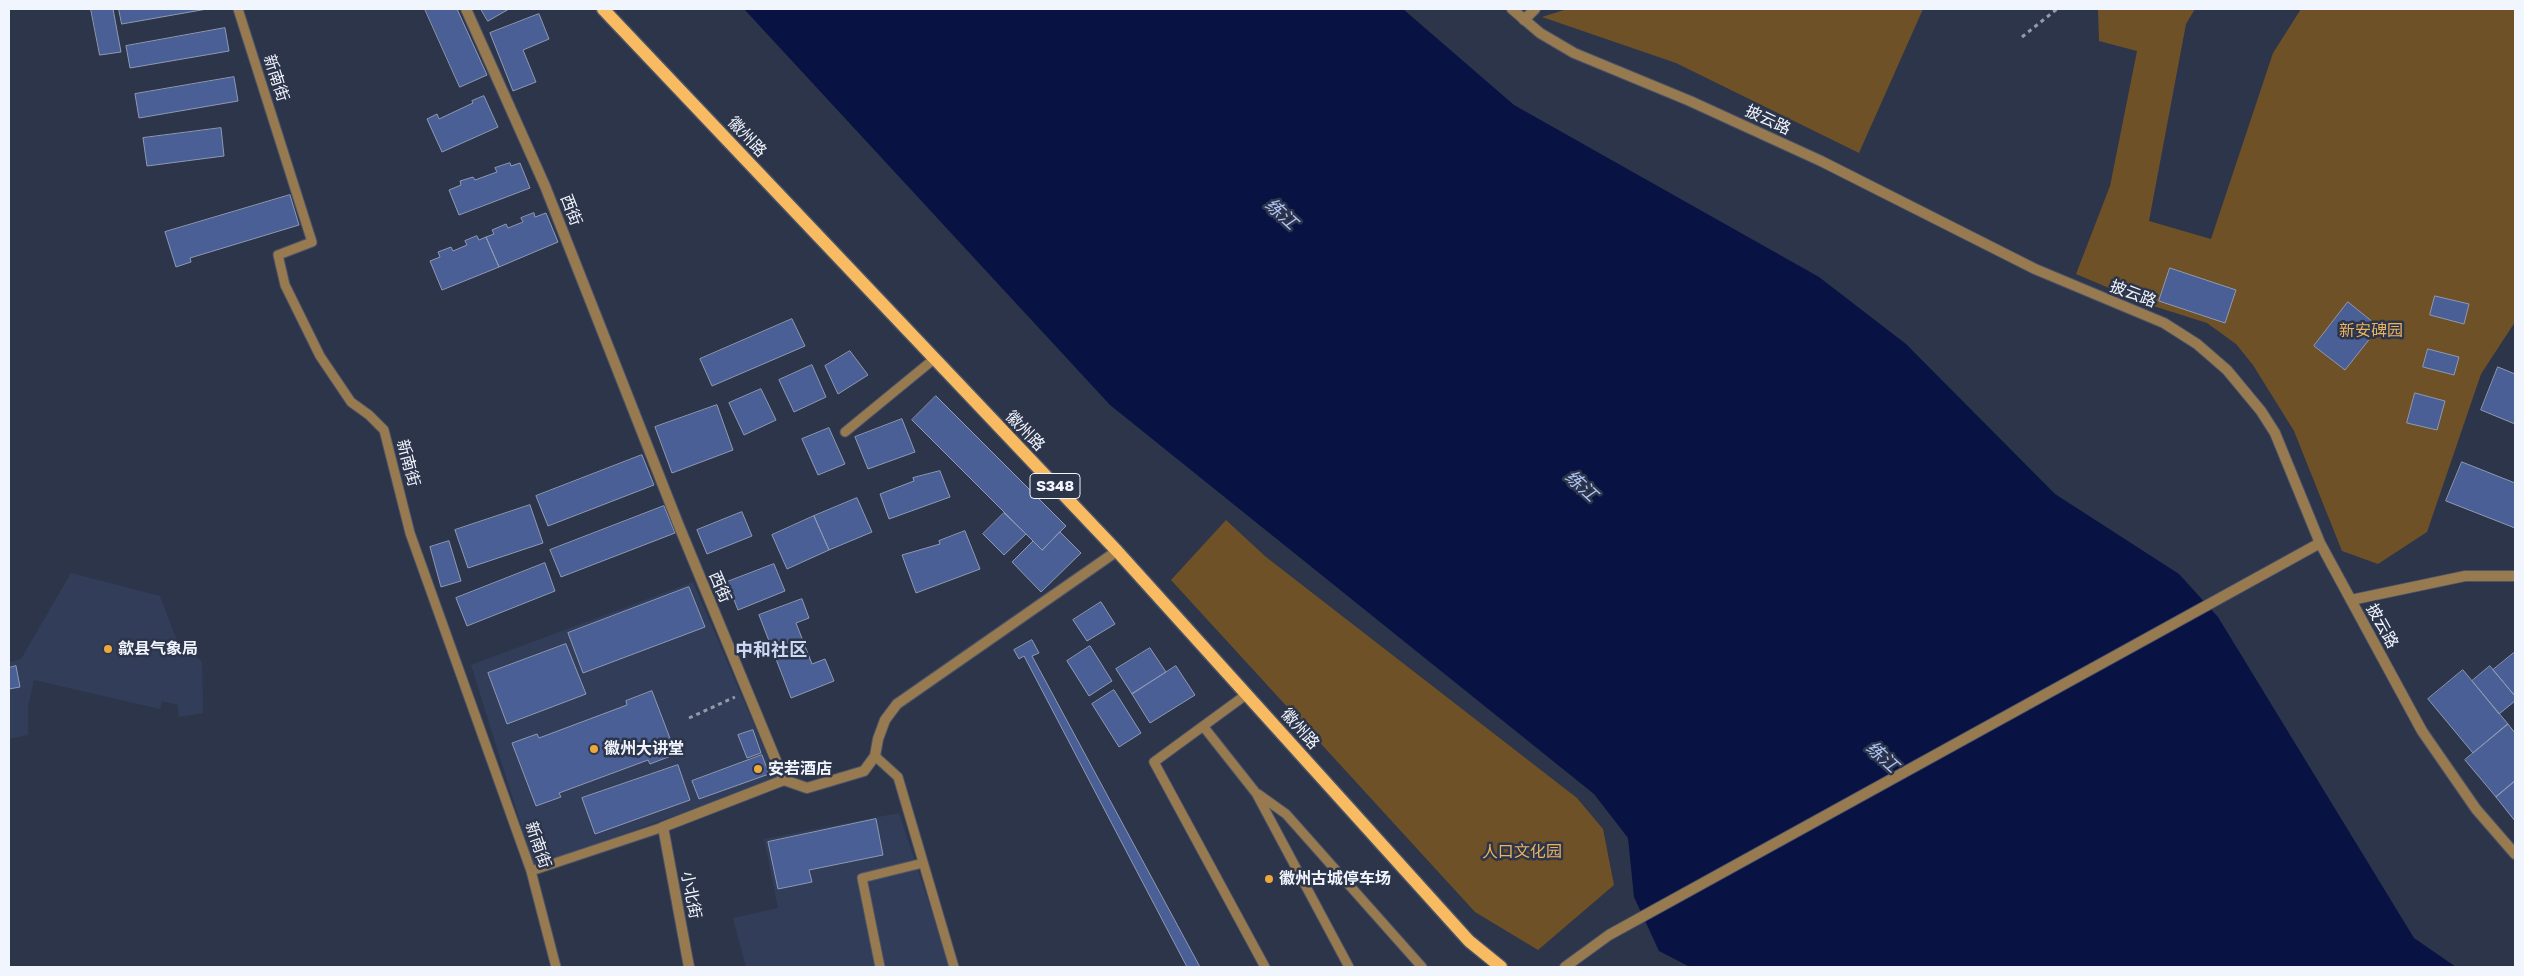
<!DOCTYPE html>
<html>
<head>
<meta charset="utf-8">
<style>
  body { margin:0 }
  #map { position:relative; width:2524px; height:976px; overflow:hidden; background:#2d354b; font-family:"Golos Text",sans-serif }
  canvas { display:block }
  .frame { position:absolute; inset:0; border:10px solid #f1f5fd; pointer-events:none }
</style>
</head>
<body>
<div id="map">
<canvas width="2524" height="976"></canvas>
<div class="frame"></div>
</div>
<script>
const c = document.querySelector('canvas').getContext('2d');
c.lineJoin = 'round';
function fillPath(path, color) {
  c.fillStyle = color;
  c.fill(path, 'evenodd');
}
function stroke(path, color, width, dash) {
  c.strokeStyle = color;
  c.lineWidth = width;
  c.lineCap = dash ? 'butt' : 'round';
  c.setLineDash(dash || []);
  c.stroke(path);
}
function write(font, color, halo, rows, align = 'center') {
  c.font = font + ' "Golos Text","Noto Sans SC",sans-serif';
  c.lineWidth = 5;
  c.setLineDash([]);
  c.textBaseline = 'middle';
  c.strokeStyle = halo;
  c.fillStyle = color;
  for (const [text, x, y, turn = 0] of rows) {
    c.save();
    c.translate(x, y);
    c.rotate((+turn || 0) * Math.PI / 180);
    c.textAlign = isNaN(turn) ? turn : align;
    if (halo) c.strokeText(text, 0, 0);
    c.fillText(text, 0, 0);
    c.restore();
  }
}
fillPath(new Path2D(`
  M71 573 160 596 176 638 202 662 203 713 179 717 178 705 162 701 160 709 34 680 28 706V735L9 739V662L21 659Z
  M693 582 777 779 534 866 471 665Z
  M899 813 950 967H746L733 918 778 908 764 839Z`), '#323e59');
fillPath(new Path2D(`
  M1567 9H1923L1859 153 1676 63 1542 17Z
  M2098 9H2195L2186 24 2149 221 2211 239 2273 53 2301 9H2515V322L2481 374 2427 532 2378 564 2342 551 2294 431 2253 365 2236 344 2207 323 2144 303 2076 274 2110 186 2137 51 2099 41Z
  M1226 520 1266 557 1577 798 1603 829 1614 885 1538 950 1475 912 1171 580Z`), '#6e5127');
fillPath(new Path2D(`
  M744 9H1403L1514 105 1819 277 1906 344 2055 494 2179 574 2218 617 2414 938 2456 967H1690L1659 951 1634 897 1628 838 1594 794 1110 405Z`), '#081343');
const building = new Path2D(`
  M91 9H113L121 52 100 55Z
  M119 9H207L122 24Z
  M425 9H457L487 75 460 87Z
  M481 9H509L488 21Z
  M539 14 549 39 523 50 536 82 513 91 490 33Z
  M225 28 229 51 130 68 126 46Z
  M234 77 238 101 139 118 135 94Z
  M484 96 498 127 442 152 427 119 437 114 439 119 473 103 472 101Z
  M221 128 224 156 147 166 143 138Z
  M510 163 511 166 520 163 530 188 459 215 449 190 461 185 460 181 473 177 475 180 497 172 495 168Z
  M290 195 299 225 190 258 191 262 176 267 165 232Z
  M534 213 535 217 546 213 558 242 499 267 486 237 494 234 492 230 506 224 508 228 523 222 521 218Z
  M477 236 479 240 486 237 499 267 442 290 430 261 440 257 438 252 451 247 453 251 467 245 465 241Z
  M2170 268 2236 290 2225 323 2159 301Z
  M2435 296 2469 304 2464 324 2430 315Z
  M2348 302 2379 327 2345 370 2314 346Z
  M792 319 805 346 712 386 700 359Z
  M2428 349 2459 357 2454 375 2423 367Z
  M850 351 868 375 838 394 825 366Z
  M812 365 826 397 794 412 779 380Z
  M2498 367 2515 374V424L2481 410Z
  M761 389 776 420 744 435 729 403Z
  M2415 393 2445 401 2437 430 2407 423Z
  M936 396 1066 526 1042 550 912 420Z
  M717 405 733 450 672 473 655 427Z
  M902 419 915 452 868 469 855 437Z
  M829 428 845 464 818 475 802 439Z
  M642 455 654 485 548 526 536 496Z
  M2462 462 2515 483V528L2446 501Z
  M940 471 950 497 889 519 880 494 914 481 913 478Z
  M857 498 872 532 829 550 814 516Z
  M530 505 543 543 468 568 455 530Z
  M664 506 675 533 561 577 550 550Z
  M742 512 752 536 707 554 697 530Z
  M1004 513 1026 534 1004 555 983 534Z
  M814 516 829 550 787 569 772 535Z
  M965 531 980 569 916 593 902 555 940 544 939 541Z
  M1060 532 1081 553 1041 592 1012 562 1033 541 1042 550Z
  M449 541 461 581 441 587 430 547Z
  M545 563 555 591 467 626 456 598Z
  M774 564 785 591 738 610 727 582Z
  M689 587 705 627 583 673 568 633Z
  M802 599 809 618 796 623 812 664 825 659 834 681 791 698 759 615Z
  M1101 602 1115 624 1087 641 1073 620Z
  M1032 640 1039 653 1032 656 1200 967H1187L1024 656 1019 659 1014 650Z
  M566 644 586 694 507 724 488 673Z
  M1090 646 1112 681 1089 696 1067 661Z
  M1150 648 1166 672 1132 694 1116 669Z
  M2515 652V696L2493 670Z
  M16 666 20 687 9 689V668Z
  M1176 666 1195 695 1150 723 1132 694Z
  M2490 666 2515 696V701L2499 714 2472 681Z
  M2463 670 2508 724 2473 753 2428 699Z
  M1114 690 1141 733 1119 747 1092 704Z
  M652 691 676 754 650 764 648 760 559 793 561 797 536 806 512 743 537 734 539 738 627 705 626 701Z
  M2508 724 2515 733V781L2496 797 2465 760Z
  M753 730 761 753 747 758 738 735Z
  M762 755 769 774 699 799 692 781Z
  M678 765 690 800 595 834 582 798Z
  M2515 781V821L2496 797Z
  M876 819 883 855 809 870 812 882 778 889 768 842Z`);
fillPath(building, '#4a5f95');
stroke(building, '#8e99b3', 1);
const service = new Path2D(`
  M238 9 312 242 278 255 285 285 320 356 351 402 369 415 384 430 410 533 531 871 556 967
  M845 432 934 359
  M1247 694 1154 762 1265 967
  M1203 726 1256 793 1349 967
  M875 756 898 777 954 967
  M1258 794 1286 814 1422 967
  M531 871 663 827
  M880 967 862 878 923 863`);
const minor = new Path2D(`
  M466 9 545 186 679 526 784 780 807 788 864 771 875 756 878 739 885 720 897 704 1117 551
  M1524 20 1535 9
  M2351 600 2465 576H2515
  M689 967 663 827 784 780`);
const tertiary = new Path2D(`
  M1512 9 1540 33 1574 53 1690 101 1821 161 2035 269 2164 323 2197 344 2227 370 2261 411 2275 433 2320 543 2422 731 2476 809 2515 854
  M1565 967 1609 935 2320 543`);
const primary = new Path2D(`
  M603 9 1117 551 1469 941 1501 967`);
stroke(service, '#4c5467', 11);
stroke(minor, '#4c5467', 12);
stroke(tertiary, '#4c5467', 12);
stroke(primary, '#4c5467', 15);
stroke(new Path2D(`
  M2022 37 2057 9
  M689 718 735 697`), '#949aa9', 3, [4, 4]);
stroke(service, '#977a50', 9);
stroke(minor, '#977a50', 10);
stroke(tertiary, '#977a50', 10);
stroke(primary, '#f9bb61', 12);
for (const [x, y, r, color] of [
  [108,649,5,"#eda83b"],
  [594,749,5,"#eda83b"],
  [758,769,5,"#eda83b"],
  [1269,879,5,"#eda83b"]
]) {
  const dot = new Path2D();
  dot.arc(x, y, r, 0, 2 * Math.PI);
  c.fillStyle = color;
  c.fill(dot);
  stroke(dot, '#2d354b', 2);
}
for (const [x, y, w] of [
  [1055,486,50]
]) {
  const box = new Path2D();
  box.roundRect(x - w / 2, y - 12.5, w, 25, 4);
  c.fillStyle = '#2d354b';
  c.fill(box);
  stroke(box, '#f1f5fd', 1);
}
write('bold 15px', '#f1f5fd', null, [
  ["S348",1055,486]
]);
write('16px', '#f1f5fd', '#2d354b', [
  ["新南街",276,78,72],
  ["披云路",1768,120,25],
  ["徽州路",747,137,47],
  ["西街",571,210,69],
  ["披云路",2133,294,21],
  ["徽州路",1025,431,46],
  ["新南街",408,463,75],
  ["西街",720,587,67],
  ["披云路",2382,626,61],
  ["徽州路",1300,729,48],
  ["新南街",538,845,71],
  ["小北街",691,895,79]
]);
write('16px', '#ecb35f', '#2d354b', [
  ["新安碑园",2371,331],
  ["人口文化园",1522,852]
]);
write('bold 16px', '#f1f5fd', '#2d354b', [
  ["歙县气象局",118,649],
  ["徽州大讲堂",604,749],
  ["安若酒店",768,769],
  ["徽州古城停车场",1279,879]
], 'left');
write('italic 18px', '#afc4f5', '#2d354b', [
  ["练江",1281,214,42],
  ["练江",1581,486,42],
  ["练江",1882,757,42]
]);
write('bold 18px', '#ccd8f3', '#2d354b', [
  ["中和社区",771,650]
]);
</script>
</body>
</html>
